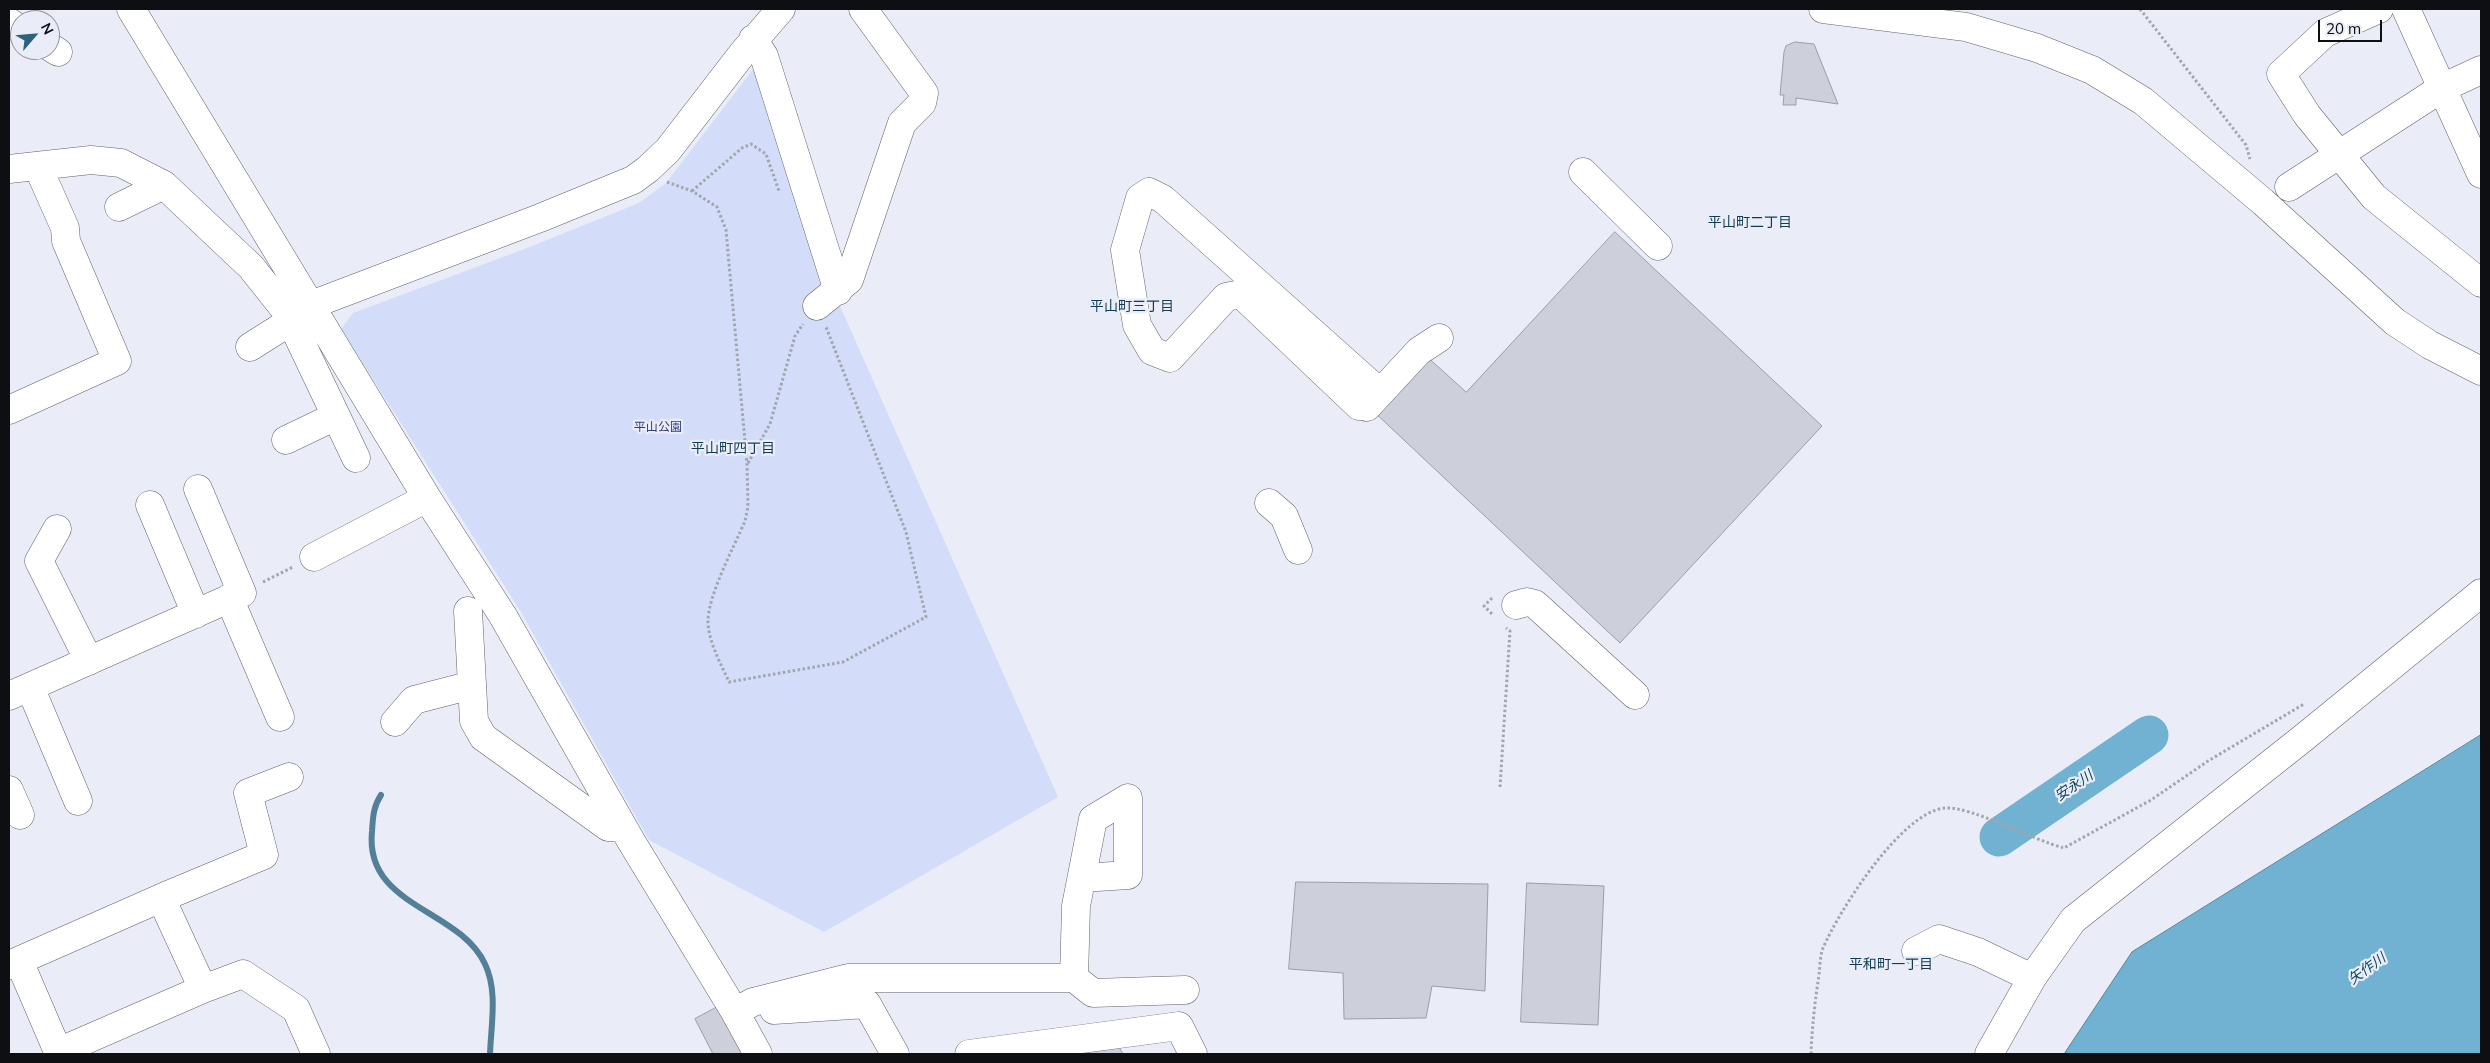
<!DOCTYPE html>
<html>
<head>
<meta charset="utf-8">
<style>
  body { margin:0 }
  #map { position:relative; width:2490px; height:1063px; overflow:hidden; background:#eaedf7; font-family:Mulish,sans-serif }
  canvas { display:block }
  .frame { position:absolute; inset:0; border:10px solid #0e0f12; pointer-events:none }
  .north { position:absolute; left:10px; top:10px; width:50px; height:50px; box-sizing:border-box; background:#eaedf7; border:1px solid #92949b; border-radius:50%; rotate:63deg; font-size:14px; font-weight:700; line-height:20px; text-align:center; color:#0e0f12 }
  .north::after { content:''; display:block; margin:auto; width:18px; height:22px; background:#2c627d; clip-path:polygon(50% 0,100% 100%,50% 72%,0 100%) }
  .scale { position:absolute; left:2318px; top:20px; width:64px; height:22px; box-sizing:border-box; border:2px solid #0e0f12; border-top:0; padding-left:6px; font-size:15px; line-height:18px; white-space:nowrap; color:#0e0f12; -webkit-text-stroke:4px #eaedf7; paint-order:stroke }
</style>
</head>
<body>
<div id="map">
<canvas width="2490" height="1063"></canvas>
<div class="frame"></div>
<div class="north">N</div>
<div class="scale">20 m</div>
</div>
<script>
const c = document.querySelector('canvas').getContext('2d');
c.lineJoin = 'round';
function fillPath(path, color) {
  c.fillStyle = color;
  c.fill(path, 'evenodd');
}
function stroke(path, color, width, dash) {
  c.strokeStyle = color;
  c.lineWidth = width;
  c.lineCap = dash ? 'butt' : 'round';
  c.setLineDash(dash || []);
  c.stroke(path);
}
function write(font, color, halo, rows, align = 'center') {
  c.font = font + ' Mulish,"Noto Sans JP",sans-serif';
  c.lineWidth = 4.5;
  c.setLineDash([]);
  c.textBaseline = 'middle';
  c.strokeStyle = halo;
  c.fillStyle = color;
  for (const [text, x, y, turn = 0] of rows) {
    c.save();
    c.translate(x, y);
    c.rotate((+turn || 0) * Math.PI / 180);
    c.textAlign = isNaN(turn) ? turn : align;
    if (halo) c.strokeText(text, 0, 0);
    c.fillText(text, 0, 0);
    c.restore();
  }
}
fillPath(new Path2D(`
  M758 63 832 288 1058 797 824 932 649 840 521 612 341 329 353 313 522 250 639 203 666 183Z`), '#d3dcf9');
const water = new Path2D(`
  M2481 735V1054H2064L2132 952Z`);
fillPath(water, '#71b1d2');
stroke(water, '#538098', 1);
stroke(new Path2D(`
  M381 795C373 807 373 818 372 831 364 907 459 908 485 964 498 991 491 1025 490 1054`), '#538098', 6);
stroke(new Path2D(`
  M1999 837 2149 735`), '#71b1d2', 39);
const building = new Path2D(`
  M1795 42 1814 44 1838 104 1796 98V105H1783L1784 95H1780L1784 52 1786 46Z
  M1615 232 1822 426 1620 643 1372 410 1424 354 1466 392Z
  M1296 882 1488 884 1485 991 1432 986 1426 1018 1344 1019 1343 973 1289 969Z
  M1527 883 1604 886 1598 1025 1521 1022Z
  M725 1003 752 1054H713L695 1019Z
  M1100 1044 1119 1047 1123 1054H1081Z`);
fillPath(building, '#cdd0da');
stroke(building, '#9a9da6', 1);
const minor = new Path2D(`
  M131 9 427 498 503 616 631 841 735 1012 758 1054
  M1823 9 1966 27 2037 48 2092 70 2143 101 2263 202 2395 322 2430 345 2481 371
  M2379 9 2325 33 2281 74 2307 115 2374 197 2481 283
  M2406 9 2481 174
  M9 22 20 29
  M753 39 764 56 838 291
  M50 47 58 52
  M9 169 91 160 121 163 164 185 251 267 286 311 311 305 540 218 633 180 648 169 668 150 742 54 781 9
  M1583 172 1658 246
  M2289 187 2442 88 2481 70
  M119 207 164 185
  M817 306 849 280 902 123 922 103 924 93 863 9
  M286 311 356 458
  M250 347 291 321
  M1359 406 1241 294 1226 297 1170 358 1152 351 1137 325 1125 250 1140 198 1149 192 1163 199 1376 389
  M1367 407 1419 351 1439 338
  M9 410 117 361 66 241 65 228 38 167
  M286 440 336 416
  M1269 503 1284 516 1298 550
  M150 505 196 614
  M57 529 39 561 89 661
  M314 557 427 498
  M229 598 280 717
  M1516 605 1527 602 1535 604 1635 695
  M468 611 474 721 483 737 608 827 623 828
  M30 687 78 801
  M9 696 242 593 198 489
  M395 722 414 700 472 685
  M9 790 20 815
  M161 898 264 855 248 793 289 777
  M1916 951 1939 939 1978 952 2032 978
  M19 961 59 1054
  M9 965 161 898 203 989 243 974 296 1009 316 1054
  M1074 978 1076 906 1093 819 1128 798V875L1082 878
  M774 1010 867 1004 895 1054
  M735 1012 753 1002 848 978H1074L1093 993 1185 990
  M58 1052 203 989
  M969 1054 1179 1026 1193 1054
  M1989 1054 2032 978 2073 920 2302 739 2481 593`);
stroke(minor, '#60626a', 29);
stroke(new Path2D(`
  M2140 9 2246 145 2250 159
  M667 182 692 191 717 207 726 230 747 464 748 507 745 521C734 547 707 597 708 623 709 643 721 664 729 682L843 662 926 617 906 532 826 327
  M692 191 742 148 751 144 766 154 779 191
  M748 463 770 424 795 336 803 324
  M263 582 293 567
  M1492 598 1484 606 1493 615
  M1500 787 1510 631 1506 628
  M1811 1054C1812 1027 1815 1001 1819 975 1820 966 1820 956 1823 948 1839 911 1901 812 1945 808 1971 806 2033 840 2064 848L2151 800 2208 761 2304 704`), '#a2a5ac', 3, [2.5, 2.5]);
stroke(minor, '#fff', 28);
write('12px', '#2e3b7c', '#eaedf7', [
  ["平山公園",658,427]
]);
write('14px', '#103c51', '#eaedf7', [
  ["平山町二丁目",1750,223],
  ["平山町三丁目",1132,307],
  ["平山町四丁目",733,449],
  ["平和町一丁目",1891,965]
]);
write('italic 14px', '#10455c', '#eaedf7', [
  ["安永川",2074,786,-34],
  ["矢作川",2367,969,-36]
]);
</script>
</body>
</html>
